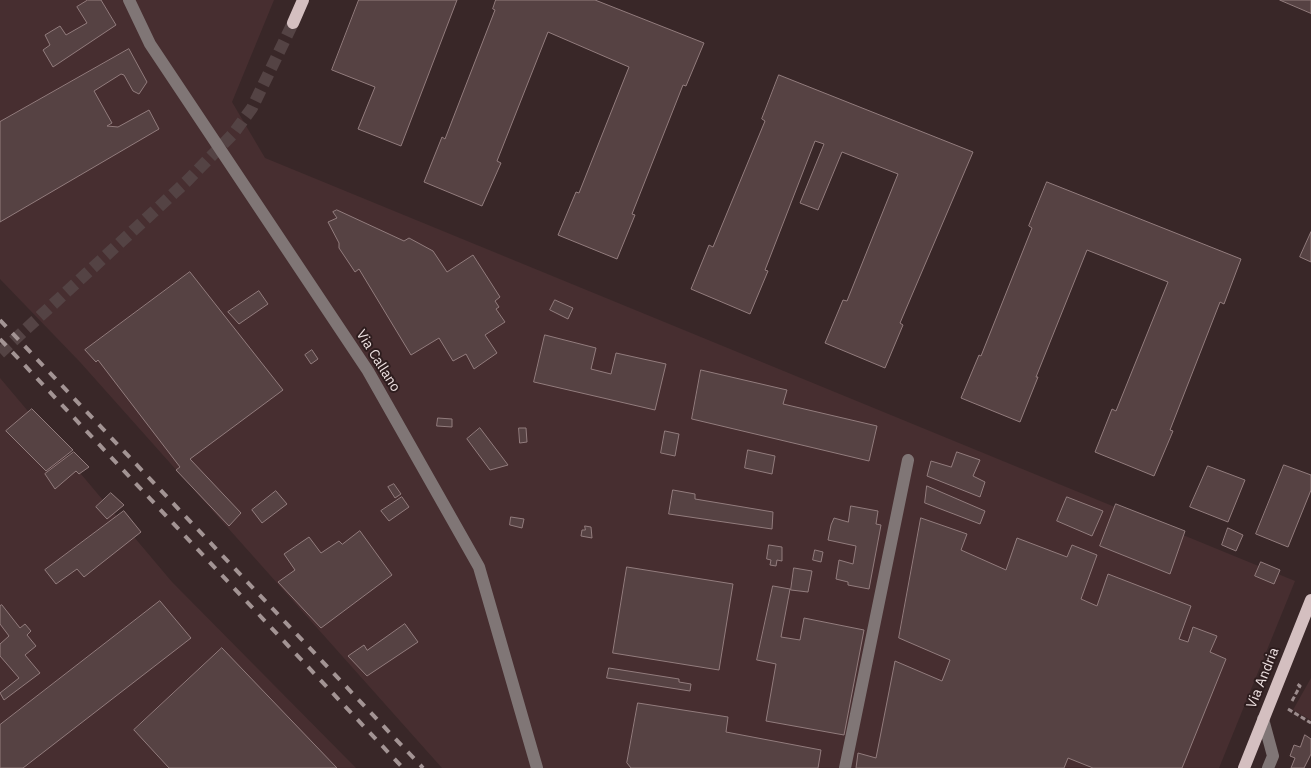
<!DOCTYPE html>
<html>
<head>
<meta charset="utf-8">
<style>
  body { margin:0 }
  canvas { display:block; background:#392728 }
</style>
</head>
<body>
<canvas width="1311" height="768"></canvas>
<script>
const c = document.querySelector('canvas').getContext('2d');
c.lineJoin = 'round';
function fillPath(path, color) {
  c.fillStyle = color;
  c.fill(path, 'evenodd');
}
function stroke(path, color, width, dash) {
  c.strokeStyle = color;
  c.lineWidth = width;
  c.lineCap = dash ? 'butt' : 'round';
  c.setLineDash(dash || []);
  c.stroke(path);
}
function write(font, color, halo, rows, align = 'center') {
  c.font = font + ' "IBM Plex Sans",sans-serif';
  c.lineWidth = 4;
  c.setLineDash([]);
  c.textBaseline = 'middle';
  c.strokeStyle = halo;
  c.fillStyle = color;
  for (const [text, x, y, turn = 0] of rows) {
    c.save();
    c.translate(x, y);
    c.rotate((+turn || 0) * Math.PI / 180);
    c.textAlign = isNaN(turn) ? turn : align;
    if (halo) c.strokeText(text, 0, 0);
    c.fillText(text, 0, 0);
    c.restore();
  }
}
fillPath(new Path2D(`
  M0 0H274L232 102 265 158 1295 581 1219 768H442L80 362 0 279Z
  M0 378 172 582 356 768H0Z
  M1311 678V720L1293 710Z`), '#472e30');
const building = new Path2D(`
  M88 0H101L116 25 53 67 43 50 50 45 45 35 60 26 66 35 87 23 77 7Z
  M359 0H457L401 146 358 129 375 87 332 70Z
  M496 0H595L704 43 686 86 683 85 632 214 635 215 617 259 558 235 576 192 579 193 629 67 548 32 497 161 501 163 482 206 424 182 442 137 445 139 495 10 493 9Z
  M1280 0H1311V13Z
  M129 49 147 82 139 94 133 91 124 75 121 74 94 91 112 123 107 126 118 127 149 110 159 129 0 222V122Z
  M779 75 973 152 900 323 903 325 885 368 825 343 843 300 847 301 898 174 842 152 818 210 800 203 824 144 815 141 765 270 768 271 750 314 691 289 709 245 713 247 765 121 762 119Z
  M1047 182 1241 259 1224 304 1220 302 1170 430 1173 431 1154 476 1095 452 1112 409 1116 411 1168 282 1087 250 1036 377H1038L1020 422 961 398 979 355 981 356 1032 228 1029 226Z
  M337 210 404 241 409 238 433 251 447 272 473 255 500 297 495 301 499 307 496 309 505 322 485 335 497 353 474 369 466 354 453 361 439 338 411 355 359 269 355 272 339 248V243L328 222 337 218 333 212Z
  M1311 232V262L1300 257Z
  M190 272 283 390 190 459 241 513 229 526 176 470 180 467 98 360 96 362 85 350Z
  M259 291 268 304 239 324 228 312Z
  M555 300 573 308 568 319 550 310Z
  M545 335 596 348 591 369 611 374 616 353 666 364 655 410 534 382Z
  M312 350 318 359 311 364 305 355Z
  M701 370 787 390 783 404 877 426 869 461 692 419Z
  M32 409 73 450 46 471 6 431Z
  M438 418 452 419V427L437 426Z
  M480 428 502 457 508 465 490 470 467 439Z
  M519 428H526L527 442 520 443Z
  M665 431 679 434 675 456 661 453Z
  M748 450 775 456 772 474 745 468Z
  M74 452 89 467 79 474 76 471 55 489 45 474Z
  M957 452 980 460 973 476 985 482 980 497 927 476 931 461 951 467Z
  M1284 465 1311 475V490L1288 547 1256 534Z
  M1208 466 1245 480 1228 522 1190 507Z
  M394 484 401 494 395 498 388 487Z
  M927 486 985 511 980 524 925 503Z
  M673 490 695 494V499L773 512 772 529 669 514Z
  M276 491 287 504 262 523 252 510Z
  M111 493 124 505 107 519 96 507Z
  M402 497 409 507 389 521 381 511Z
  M1067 497 1103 511 1092 536 1057 521Z
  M1116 504 1185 531 1170 574 1100 546Z
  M851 506 878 511 876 524 881 525 869 589 848 585V582L836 579 839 560 853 564 856 546 828 540 831 525 834 518 848 522Z
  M124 511 141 532 84 577 77 569 56 584 45 570Z
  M511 517 524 519 522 528 510 525Z
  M921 518 967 534 961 550 1006 570 1017 538 1067 557 1072 545 1097 555 1081 599 1097 606 1108 574 1191 606 1179 639 1188 642 1193 627 1217 636 1210 652 1226 659 1182 768H1093L1068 758 1064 768H856L858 753 876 758 895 661 942 681 950 660 899 638Z
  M585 526 591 527 592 538 581 536 582 530H585Z
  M1228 528 1243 535 1236 551 1222 545Z
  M360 531 392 575 321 628 278 582 295 570 284 554 309 537 321 553 339 541 342 544Z
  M769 545 782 547V561L777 560 776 566 770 565 771 560 767 559Z
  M815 550 823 552 821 562 813 560Z
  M1261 562 1280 570 1274 584 1255 576Z
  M627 567 733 584 719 670 613 653Z
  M794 568 812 571 808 592 791 590Z
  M773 586 790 589 781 637 800 640 804 618 864 630 844 735 766 721 776 664 757 660Z
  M160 601 191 638 23 768H0V725Z
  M2 605 20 628 25 624 31 631 27 635 36 646 25 655 40 673 4 700 0 693 19 678 0 656V644L9 636 0 624V606Z
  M405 624 418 642 367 676 348 656 364 645 367 650Z
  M222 648 337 768H169L134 730Z
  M609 668 679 679V682L691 684 690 691 607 678Z
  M638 703 728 717 726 732 821 750 818 768H631L627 763Z
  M1305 735 1311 739V754L1304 768H1291L1295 758 1290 756 1294 745 1300 747Z`);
fillPath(building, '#564243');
stroke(building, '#927c7d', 1);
stroke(new Path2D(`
  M0 353 186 182 233 134 252 108 293 23`), '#544344', 12, [12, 6]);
stroke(new Path2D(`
  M1292 701 1300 686 1297 684
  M1288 709 1311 723`), '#9c8c8d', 3, [5, 2.5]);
stroke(new Path2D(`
  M129 0 150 44 368 371 479 567 537 768
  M1263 719 1273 756 1268 768
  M845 768 908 460`), '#807676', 12);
stroke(new Path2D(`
  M293 23 303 0
  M1244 768 1311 600`), '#d4bfc0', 12);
stroke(new Path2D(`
  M0 320 423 768
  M0 339 403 768`), '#a39494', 4, [9, 9]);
write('14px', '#eee1e1', '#2e1d1e', [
  ["Via Callano",378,361,58],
  ["Via Andria",1263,678,-68]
]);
</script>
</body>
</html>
